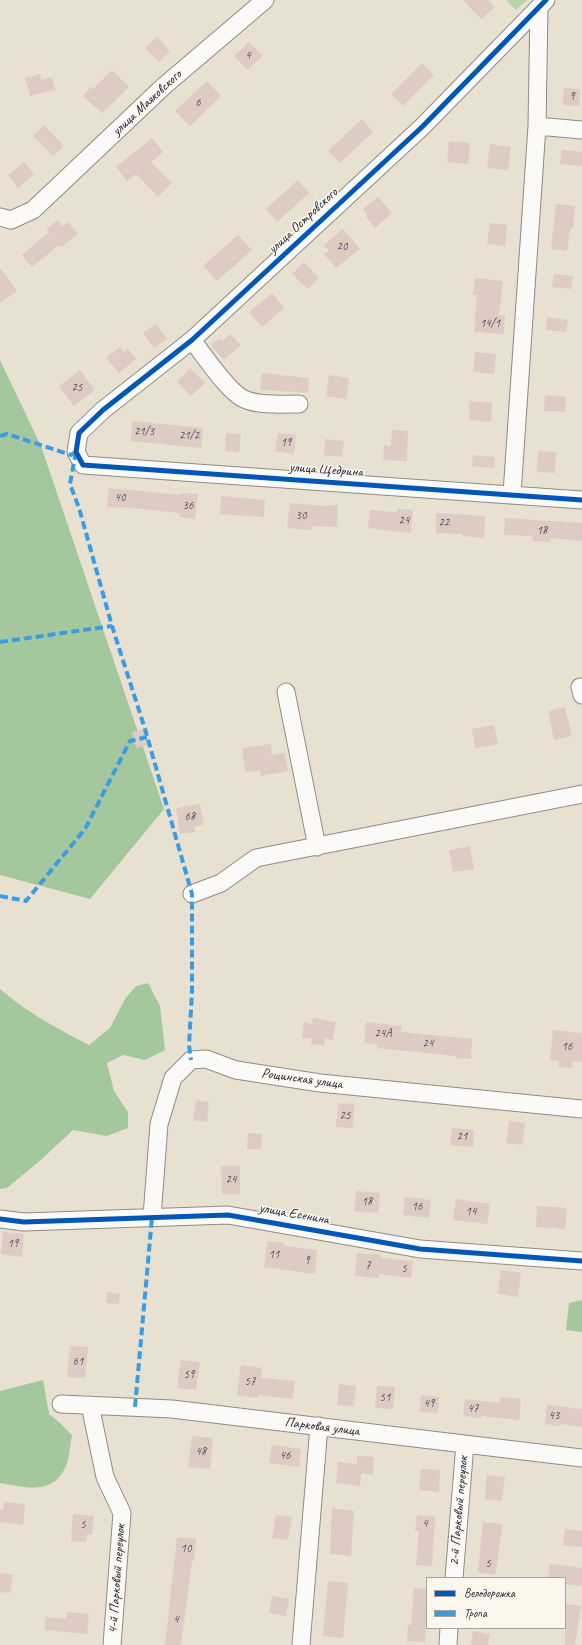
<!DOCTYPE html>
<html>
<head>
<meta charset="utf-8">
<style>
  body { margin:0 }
  #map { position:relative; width:582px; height:1645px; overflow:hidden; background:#e8e0d1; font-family:Caveat,sans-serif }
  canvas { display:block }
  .legend { position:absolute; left:426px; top:1577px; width:140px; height:52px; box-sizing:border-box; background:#fbf7ec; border:1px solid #a4a2a5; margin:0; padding:5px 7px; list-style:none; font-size:12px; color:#22223b }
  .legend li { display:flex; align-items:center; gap:8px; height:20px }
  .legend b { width:20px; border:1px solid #a4a2a5 }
</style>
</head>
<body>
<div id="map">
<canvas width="582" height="1645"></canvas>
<ul class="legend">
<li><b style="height:5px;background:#0057b8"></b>Велодорожка</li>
<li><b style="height:5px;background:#3c9ce2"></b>Тропа</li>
</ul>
</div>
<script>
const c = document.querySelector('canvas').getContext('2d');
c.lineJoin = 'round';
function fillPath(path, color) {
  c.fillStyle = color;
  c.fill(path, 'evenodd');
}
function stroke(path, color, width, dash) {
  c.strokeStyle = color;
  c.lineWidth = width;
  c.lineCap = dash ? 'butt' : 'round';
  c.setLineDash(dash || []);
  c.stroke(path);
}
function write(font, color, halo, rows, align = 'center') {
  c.font = font + ' Caveat,sans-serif';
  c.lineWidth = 3;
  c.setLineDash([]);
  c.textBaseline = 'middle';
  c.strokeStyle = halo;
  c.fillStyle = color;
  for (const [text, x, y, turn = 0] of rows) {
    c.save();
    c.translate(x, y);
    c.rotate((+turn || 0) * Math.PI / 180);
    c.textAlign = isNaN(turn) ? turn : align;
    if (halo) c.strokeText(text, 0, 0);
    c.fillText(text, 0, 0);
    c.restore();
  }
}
fillPath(new Path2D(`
  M506 0H527L516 10Z`), '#b4d7a9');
fillPath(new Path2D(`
  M0 360 41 446 164 809 90 899 0 875Z
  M148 983 160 1006 165 1050 145 1060 123 1055 107 1063 114 1091 128 1112V1128L107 1136 73 1130 42 1159 7 1188 0 1189V989C26 1012 58 1029 89 1045L110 1028 125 999 136 986Z
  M582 1300V1332L566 1330 569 1303Z
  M43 1380 49 1414 60 1423 72 1435C70 1444 70 1454 67 1463 55 1496 28 1488 0 1483V1391Z`), '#a5c79e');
fillPath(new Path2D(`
  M463 0H488L495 7 481 19Z
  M157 37 170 51 159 62 145 48Z
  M249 42 263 56 247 70 234 56Z
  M422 63 434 75 403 106 391 94Z
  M112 70 129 87 102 113 83 96 91 87 93 89Z
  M40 74 41 80 52 77 55 90 30 96 25 78Z
  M207 81 221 96 190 126 175 111Z
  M564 88 580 89 579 106 563 105Z
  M362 119 373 132 340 163 328 151Z
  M44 125 64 146 53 156 33 136Z
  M152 138 163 152 151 162 172 183 158 197 136 174 127 181 116 167Z
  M449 141 470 143 468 164 447 162Z
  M490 144 511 147 508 170 487 168Z
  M562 150 582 152V166L560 164Z
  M24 162 34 174 18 188 8 175Z
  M298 180 309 193 277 222 266 209Z
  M378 197 392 213 375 228 365 216 367 214 363 209Z
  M556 204 575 206 573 229H570L567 251 551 249Z
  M58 220 62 226 68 222 78 234 61 247 59 245 32 267 22 255 49 232 46 229Z
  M490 223 507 225 505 246 487 244Z
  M343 229 360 249 336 268 324 254 329 251 324 245Z
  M238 235 252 250 217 281 203 266Z
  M304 262 319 278 308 289 292 274Z
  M0 268 17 291 0 303Z
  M554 274 573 276 571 289 552 287Z
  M475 278 503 281 499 315H505L504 334 474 332 477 295H473Z
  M272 293 284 308 262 327 249 312Z
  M547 317 568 320 566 332 546 330Z
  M156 324 167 339 154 348 143 333Z
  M230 334 241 345 224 360 211 345 219 338 222 341Z
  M120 347 124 352 128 349 136 359 119 373 106 357Z
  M475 352 496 354 494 374 473 372Z
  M190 368 205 383 191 396 177 382Z
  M80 370 95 390 74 406 59 386Z
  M262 373 309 378 308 393 260 390Z
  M329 375 349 378 346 399 326 396Z
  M545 395 566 397 565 412 544 411Z
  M470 401 492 403 491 422 469 420Z
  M132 421 203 428 201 448 131 441Z
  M392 430 408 431 407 461 383 460 384 445 391 446Z
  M226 433 241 434 239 452 225 451Z
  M278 433 296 435 294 454 275 451Z
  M325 439 344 441 342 457 324 455Z
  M538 451 556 452 555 473 537 472Z
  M473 455 495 457 494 468 472 466Z
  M109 488 181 495V493L198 494 195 519 179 517V513L132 508 107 507Z
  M221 496 265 500 264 517 220 514Z
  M290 503 326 506V505H338L337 527 312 526 311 530 287 528Z
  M397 509 413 510 411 533 368 528 370 510 397 512Z
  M436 513 485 516 484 538 462 536V534L436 533Z
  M505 518 582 523V541L551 538 550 542 532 541 533 536 504 535Z
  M565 707 572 736 554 740 548 711Z
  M494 725 498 744 475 748 472 729Z
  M145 729 149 745 136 748 132 732Z
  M271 744 272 755 285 753 288 771 261 776 260 770 246 772 242 748Z
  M200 804 204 825 194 827 195 832 180 834 176 808Z
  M470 846 474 869 453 872 449 850Z
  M313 1018 336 1022 333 1040 325 1038 324 1046 311 1044 312 1039 302 1038 304 1022 312 1024Z
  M366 1022 402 1026 401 1032 472 1039 471 1059 456 1058V1056L377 1048V1044L364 1043Z
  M553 1030 582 1033V1062L573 1061 572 1068 558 1067 559 1061 550 1060Z
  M196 1100 209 1102 207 1122 193 1120Z
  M338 1103 354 1104 353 1128 336 1127Z
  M509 1121 525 1123 522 1145 506 1143Z
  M452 1128 474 1130 473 1147 450 1145Z
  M248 1133 262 1134 261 1149H247Z
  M221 1166H240V1194H222Z
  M356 1191 380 1193 378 1213 354 1211Z
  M405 1197 431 1200 429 1218 403 1215Z
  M456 1199 490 1204 487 1224 453 1220Z
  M537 1206 567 1208 565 1229 536 1227Z
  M3 1232 24 1234 22 1257 1 1254Z
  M267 1241 284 1243V1246L317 1250 315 1274 264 1267Z
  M357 1253 381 1255V1258L413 1261 411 1278 379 1274V1278L355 1276Z
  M501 1270 521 1273 518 1297 498 1294Z
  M107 1292 120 1294 119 1304 106 1303Z
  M70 1346 88 1347 85 1378 67 1377Z
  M181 1360 200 1362 196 1390 177 1388Z
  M241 1365 262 1368 261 1378 295 1381 293 1399 259 1395 258 1398 237 1395Z
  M339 1384 356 1386 354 1406 337 1405Z
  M377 1386 395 1387 393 1409 375 1408Z
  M421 1395 439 1397 438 1413 420 1412Z
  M500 1397 521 1399 519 1420 482 1416 481 1418 463 1416 465 1399 499 1403Z
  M547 1405 582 1409V1427L561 1424V1426L545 1424Z
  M192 1436 213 1438 210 1469 188 1467Z
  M272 1445 301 1449 299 1467 269 1463Z
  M357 1456 374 1457 373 1475 361 1473 360 1486 336 1483 338 1462 357 1464Z
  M421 1469 440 1470 439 1492 419 1490Z
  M487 1475 505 1477 502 1501 485 1499Z
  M4 1502 25 1504 23 1525 0 1522V1509L3 1510Z
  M332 1508 354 1511 351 1556 330 1554Z
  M73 1514 94 1516 92 1535 87 1534 86 1542 71 1541Z
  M276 1515 292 1517 288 1540 272 1538Z
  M417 1515 435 1517 432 1566 416 1565 419 1531H415Z
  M483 1522 503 1524 495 1575 478 1572Z
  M565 1529 582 1531V1547L563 1545Z
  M177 1537 196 1539 194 1561H192L181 1645H165Z
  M550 1564 582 1568V1586L565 1584V1578H548Z
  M0 1573 13 1575 10 1593 0 1592Z
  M328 1581 348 1583 343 1638 323 1636Z
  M414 1588 427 1589 425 1642 407 1641 408 1625H411Z
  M272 1596 289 1599 286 1616 269 1613Z
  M565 1604 581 1606 575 1645H565Z
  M67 1612 89 1614 87 1634 45 1630 46 1617 66 1619Z
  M473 1631 490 1634 488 1645H471Z`), '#ddcbc4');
const minor = new Path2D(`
  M546 0 422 127 192 340 103 410 79 433 76 452 83 465 582 500
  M537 126 582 130
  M0 217 11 220 33 210 164 86 265 0
  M192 340C204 355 228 392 244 399 260 406 282 404 299 404
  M512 494 537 126 539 8
  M580 687 582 695
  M286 692 317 847
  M192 894 221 883 256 858 582 794
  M152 1217 159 1124 173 1078 191 1060 206 1059 236 1070 320 1083 582 1109
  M0 1219 24 1222 228 1215 420 1249 582 1261
  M61 1404 172 1409 582 1458
  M90 1405 105 1477 122 1513 112 1645
  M454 1578 465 1444
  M301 1645 319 1426
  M448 1645 449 1628`);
stroke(minor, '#8e8b87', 19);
stroke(minor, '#fcfaf8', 17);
stroke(new Path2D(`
  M0 436 7 434 71 455 76 452
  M76 452 70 484 79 508 112 626 145 729 192 894V992L189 1045 191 1060
  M0 642 112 626
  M0 896 26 901 85 829 130 741 147 737
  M135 1407 152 1217`), '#3c9ce2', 4, [8, 4]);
stroke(new Path2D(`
  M546 0 422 127 192 340 103 410 79 433 76 452 83 465 582 500
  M0 1219 24 1222 228 1215 420 1249 582 1261`), '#0057b8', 5);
write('12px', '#524d5e', null, [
  ["4",248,56],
  ["9",572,97],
  ["6",198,103],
  ["20",342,247],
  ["14/1",490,324],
  ["25",77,388],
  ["21/3",144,432],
  ["21/2",189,436],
  ["19",286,443],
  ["40",120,498],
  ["36",188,506],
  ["30",301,516],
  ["24",404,521],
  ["22",444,523],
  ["18",542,531],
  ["68",190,817],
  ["24А",383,1034],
  ["24",428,1044],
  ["16",567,1047],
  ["25",345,1116],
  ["21",462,1137],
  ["24",231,1180],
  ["18",367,1202],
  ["16",417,1207],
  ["14",471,1212],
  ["19",13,1244],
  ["11",274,1255],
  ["9",307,1261],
  ["7",368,1266],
  ["5",404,1269],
  ["61",78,1362],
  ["59",189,1375],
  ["57",250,1382],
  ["51",385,1398],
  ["49",429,1404],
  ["47",473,1409],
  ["43",554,1416],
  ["48",201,1452],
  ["46",285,1456],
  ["4",425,1524],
  ["5",83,1525],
  ["10",186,1549],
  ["5",488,1564],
  ["4",176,1620]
]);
write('14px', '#22223b', '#fbf7ec', [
  ["улица Маяковского",147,103,-43],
  ["улица Островского",303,221,-43],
  ["улица Щедрина",326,470,4],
  ["Рощинская улица",302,1079,8],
  ["улица Есенина",294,1214,10],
  ["Парковая улица",322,1427,7],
  ["2-й Парковый переулок",459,1511,-85],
  ["4-й Парковый переулок",117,1579,-86]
]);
</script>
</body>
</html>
